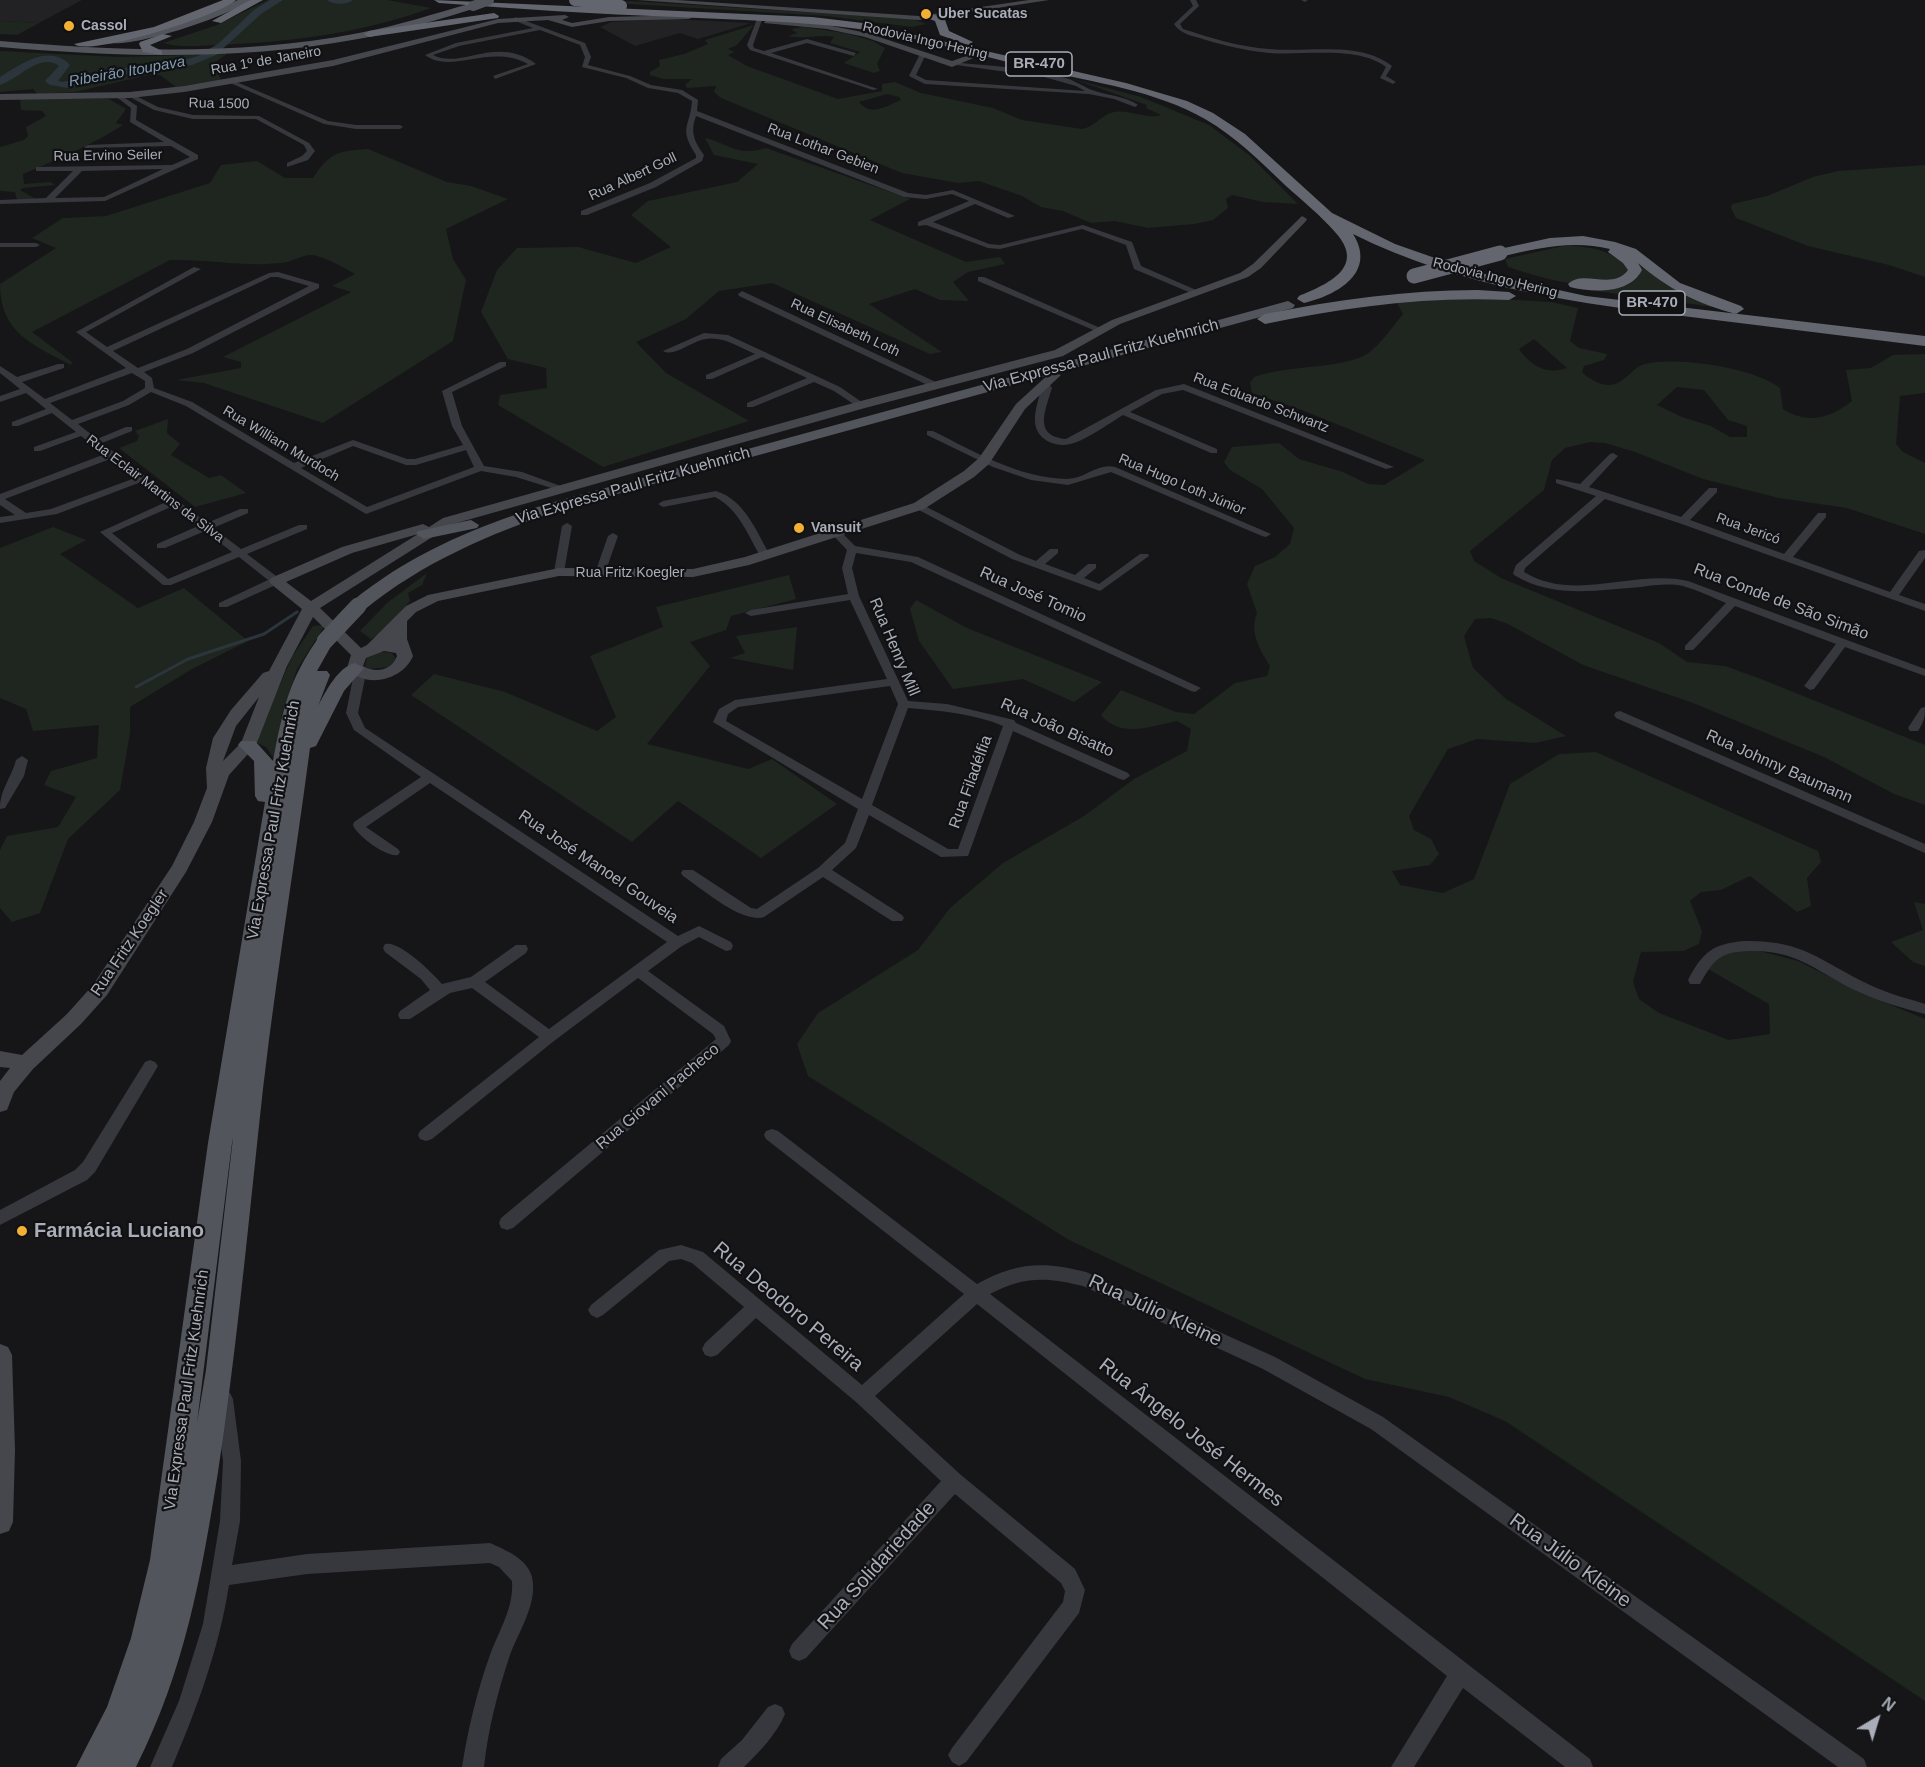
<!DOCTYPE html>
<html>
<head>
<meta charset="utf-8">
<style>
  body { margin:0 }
  #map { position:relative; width:1925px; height:1767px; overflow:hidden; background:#161618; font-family:Arial,sans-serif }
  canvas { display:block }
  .north { position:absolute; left:1847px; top:1689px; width:60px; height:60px; -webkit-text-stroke:4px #111113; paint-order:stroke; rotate:38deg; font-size:16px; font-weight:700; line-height:24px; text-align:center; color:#a8adb8 }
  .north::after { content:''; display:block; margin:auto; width:21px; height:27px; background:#a8adb8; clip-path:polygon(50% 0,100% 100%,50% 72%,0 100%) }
</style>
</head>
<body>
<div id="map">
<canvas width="1925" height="1767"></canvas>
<div class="north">N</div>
</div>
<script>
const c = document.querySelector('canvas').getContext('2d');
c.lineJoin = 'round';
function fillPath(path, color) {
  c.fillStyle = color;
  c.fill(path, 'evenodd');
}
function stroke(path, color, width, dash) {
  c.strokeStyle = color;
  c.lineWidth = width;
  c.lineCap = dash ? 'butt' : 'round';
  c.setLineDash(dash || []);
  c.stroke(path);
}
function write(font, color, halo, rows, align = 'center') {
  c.font = font + ' Arial,sans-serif';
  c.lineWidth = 4.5;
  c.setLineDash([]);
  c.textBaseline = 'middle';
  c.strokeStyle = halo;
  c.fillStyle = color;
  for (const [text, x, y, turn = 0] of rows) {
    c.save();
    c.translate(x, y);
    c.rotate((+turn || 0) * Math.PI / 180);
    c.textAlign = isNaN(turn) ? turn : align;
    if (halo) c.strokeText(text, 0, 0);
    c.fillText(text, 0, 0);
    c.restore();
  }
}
fillPath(new Path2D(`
  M0 0H82L39 23 0 21Z
  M671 19 751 23 698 39 680 33 635 46 600 27 611 22Z`), '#222225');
fillPath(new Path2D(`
  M268 0H387L431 8C363 33 286 43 213 45 197 46 179 48 163 43L217 25Z
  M631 1 914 19 926 24 912 27 827 16 613 3Z
  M0 21 37 23H39L17 35 0 34Z
  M754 25 737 45 728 49 735 52 728 55 747 66 838 99 882 91V84L895 82 921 93 993 108 1022 120 1082 129C1095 127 1100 115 1114 112 1129 109 1148 120 1161 115L1146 108 1147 105 1073 79 1141 97 1209 125 1248 154 1298 204 1263 202 1232 195 1226 199 1228 208 1213 220 1194 224 1148 228 1115 221 1091 223 1063 211 1041 207 1022 196 979 181 958 183 902 173 721 98 714 92 716 86 687 88 685 85 692 79H663L650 75V72L660 66 659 60 684 54 708 44 705 40ZM887 94 899 97 901 100C886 106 871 117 859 102Z
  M803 27 845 33 873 41 885 48 877 64 880 71 874 73 844 63 860 52 830 43 834 37C818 34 806 40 788 36L797 33 791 29Z
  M0 51 119 57 227 54 214 63 221 80 176 87 160 75H148L75 92 37 94 33 89 0 92Z
  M20 99H109L126 109 116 123 123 125C92 145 56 160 23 174L24 184 51 182 55 185 23 188 20 190 36 199 17 200 15 192 0 191V147L24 140 28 136 26 127 46 116 42 111 21 110Z
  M705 138C730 144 738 157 766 148L910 199 870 220 966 262 1000 257 1005 264 968 272 953 282 969 301 940 300 915 289 869 304 942 352 930 354 772 283 719 291 686 319 636 342 666 373 749 421 603 467 498 405 500 395 547 388 546 368 508 359 481 312 497 270 517 248 578 247 636 263 671 247 631 215 648 201 737 182 758 164 714 155Z
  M368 149 447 182 471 186 508 199 446 229 453 259 466 280 453 341 323 423 204 383 176 380 241 368V362L223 357 351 292 332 286 355 274C342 267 328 258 313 255 303 254 292 262 281 263 244 267 208 259 170 260L32 332 72 362 71 365C33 345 0 333 0 284L56 248 32 238 63 218 106 216 210 183 221 165 257 161 285 178H313C330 152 338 151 368 149Z
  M1925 165V277L1889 265 1808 246 1736 218 1731 208 1732 204 1767 196 1813 177 1838 171Z
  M1576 241 1596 244 1628 253 1668 285 1721 308 1589 290C1608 289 1629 288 1640 271 1629 245 1589 244 1564 242Z
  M1563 246C1587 245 1615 250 1630 270 1599 298 1543 278 1508 267L1505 259Z
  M1481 298 1551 302 1578 308 1570 341 1579 348 1607 354 1604 360 1584 366 1582 372C1590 380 1604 388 1615 384 1625 381 1632 369 1642 365 1673 355 1755 368 1780 388L1783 409C1808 425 1830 418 1852 401L1846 370 1871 368 1893 355 1925 354V393L1900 396 1896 444 1903 452 1925 463V534L1847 508 1779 498 1703 479 1635 452 1605 443 1590 442 1565 448 1552 460 1544 490 1470 551 1474 561 1501 578 1659 643 1687 662 1725 666 1761 679 1925 745V805L1894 794 1824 757 1693 703 1583 665 1508 624 1491 618 1475 619 1464 636 1473 668 1506 699 1566 736 1535 743 1477 739 1448 749 1409 816 1414 830 1431 839 1439 854 1430 865 1392 871 1400 885 1443 893 1474 879 1510 784 1559 754 1596 752 1818 851 1821 862 1807 878 1811 906 1797 912 1750 876 1721 890 1701 892 1690 901 1702 931 1699 944 1683 951 1641 952 1633 982 1639 999 1659 1013 1729 1040 1770 1034 1769 1004 1708 969 1714 956 1752 949 1798 961 1862 993 1925 1019V1701L1505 1421 1449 1397 1365 1379 1069 1240 808 1076 797 1044 818 1013 918 950 950 908 1003 863 1084 816 1134 779 1187 751 1191 729 1177 721C1150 726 1121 739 1101 715L1121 690 1176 712 1194 714 1235 683 1267 676 1270 666C1260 650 1249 632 1257 613L1247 584 1255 566 1275 557 1290 544 1294 528 1262 489 1230 470 1224 462 1232 447 1279 443 1299 459 1343 472 1368 484 1384 485 1425 460 1302 410 1252 393 1250 383 1254 377C1287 365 1339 369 1365 355 1377 349 1394 325 1403 314L1397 303 1402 299ZM1534 339 1567 368C1546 375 1531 366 1519 349ZM1677 387 1704 390 1728 420 1747 426V437H1730L1711 426 1682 417 1657 405Z
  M168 419 167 433 180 444 171 455 209 478 221 475 246 493 195 507 119 448 137 441 139 436 135 431Z
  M53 527 86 540 60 554 138 608 184 588 248 641 192 669 130 707V733L120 790 68 839 40 913 12 922 0 908V850L7 836 58 827 76 797 44 785 51 771 97 758 99 725 33 731 26 709 0 698V548Z
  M427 573 422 585 408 593 410 601 381 633 371 639 360 631 387 603Z
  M789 575 796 599 731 616 726 630 690 642 710 666 647 744 748 769 772 759 837 804 761 858 678 801 632 842 411 695 434 674 505 692 597 731 616 717 590 656 663 627 656 607Z
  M916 600 967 628 1102 682 1074 702 1023 679 953 689 919 641 910 609Z
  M325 625 297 669 282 714 275 760 266 747 255 742 292 657 313 626Z
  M797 627 793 670 730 658 745 653 736 636Z
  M379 652 392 653 396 659 389 667 369 669 365 666 367 658Z
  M1914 902 1925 904V966L1913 962 1891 942 1923 930Z`), '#1e261f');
stroke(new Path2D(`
  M136 687 188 659 264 634 297 612`), '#2c353c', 3);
fillPath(new Path2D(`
  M270 0H283L261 14 216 55 192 65 114 76 68 88 50 85 45 81 59 66C40 52 18 80 0 85V77C20 65 49 43 70 65L58 81 63 82 114 69 174 63 198 56 219 43 254 10Z
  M327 0H353C347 5 333 5 327 0Z`), '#2c353c');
fillPath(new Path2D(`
  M1190 0H1196L1199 6 1180 24 1183 29C1211 38 1240 47 1269 49 1309 53 1359 40 1392 66L1386 76 1396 82 1393 84 1380 78 1386 67C1357 45 1304 56 1269 53 1248 51 1226 46 1206 40 1194 36 1181 35 1174 24L1193 6Z
  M1301 0H1308L1305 2Z
  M515 17 585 43 591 57 588 65 630 76 651 85 682 90 698 100 697 111 908 193 926 195 953 190 1015 216 1008 218 975 204 933 222 989 244 1000 245 1083 225 1132 242 1141 266 1203 293 1196 295 1134 269 1126 245 1082 229 1000 249 988 248 926 225 918 226V222L969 201 952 194 926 199 904 197 696 116C690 132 694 141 704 155L702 161 656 187 587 215H581V211L650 183 696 158V155C678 127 690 128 692 101L678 93 648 88 626 78 582 67 585 57 580 45 540 30 459 46 433 55C461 70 497 34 536 64L495 79 493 76 528 64C489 43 452 75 425 55L456 43 533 28 513 20Z
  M757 19 762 20 753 45 754 48 764 51 807 39 856 53 854 56 807 43 771 53 878 89 873 90 750 50 747 45Z
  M923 52 926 54 916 75 926 80 1085 91 1076 86 1044 77 949 64 952 62C990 66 1029 67 1066 78 1076 81 1085 88 1095 91 1110 96 1125 96 1138 105L1135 107 1114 99 1089 94 925 84 909 76 920 54Z
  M228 80H232L328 121 356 125H400L403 127 400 129H356L324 124 228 82Z
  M115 94H119L137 106 136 120 198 155V159L105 201 0 204V200L46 198 73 171H36V167L172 165 190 157 171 146 86 148 84 147 88 145 164 142 130 122 131 108 115 96ZM163 169 104 197 55 198 82 171Z
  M128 94H132L158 107 193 115 259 116 309 143 315 151 308 160 287 167V163L302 156 307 151 304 145 256 119H193L154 110 128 96Z
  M0 243H36L40 245 36 247H0Z
  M194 267 201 269 86 332 107 347 269 273 278 272 319 284V288L193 353 144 372 152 378 154 388 192 402 294 463 353 440 407 459H415L463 445 452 426 442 391 500 362H506V366L452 392 462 426 484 466 522 472 566 488 561 491 516 477 481 471 366 514 186 406 151 392 129 405 78 424 97 439 126 427H132V431L102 443 207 523 240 509H248V513L213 528 241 549 299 525H307V529L247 554 280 579V583L227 607H219V603L268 580 239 557 171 585H163L100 532 166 502 141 482 57 514 0 523V517L15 515 0 505V494L105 454 81 436 40 451H34V447L76 432 52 413 18 426H12V422L46 409 26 393 0 402V396L20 389 0 373V366L17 377 58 364H64V368L22 382 45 399 126 368 76 332ZM271 277H278L309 286 187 349 138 368 113 351ZM132 373 145 381V388L123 401 72 420 50 403ZM353 446 406 465H416L466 450 474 467 367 507 301 468ZM110 459 135 478 51 509 26 513 5 499ZM173 506 198 526 157 544V548H165L205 531 232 552 168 579 112 533Z
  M978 277H984L1105 330 1098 332 978 281Z
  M742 291 940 384 942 386 934 388 739 296 738 294Z
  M704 333 728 335 840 387 866 405 858 407 834 391 814 382 753 407H747V403L807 378 762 357 712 379H706V375L755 354C739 347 723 336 706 339 693 340 674 358 663 351Z
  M1042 382H1048L1052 388C1045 411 1033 436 1066 439L1156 390 1184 384 1394 467 1386 469 1183 390 1162 394 1130 412 1217 449V453H1211L1123 415C1110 423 1083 442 1070 444 1055 448 1036 439 1035 422 1034 409 1041 394 1042 382Z
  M927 431H933C975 452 1019 478 1067 479 1085 479 1097 463 1115 467L1271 534 1266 537 1262 536 1111 472 1068 485 1031 480 993 467 927 435Z
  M1613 453 1618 456 1616 458 1589 487 1681 517 1709 488H1717V492L1690 520 1784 554 1818 513H1826V517L1793 557 1890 592 1919 551 1925 550V558L1899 595 1925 604V611L1679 523 1605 499 1525 568 1524 572C1574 603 1634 569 1688 581L1925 669V676L1845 647 1814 689 1810 690 1804 686 1836 644 1735 606 1693 650H1685V646L1726 603C1712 597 1697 590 1683 586 1670 583 1654 585 1641 587 1598 590 1553 599 1514 575L1513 573 1516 565 1596 496 1556 483V479L1580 484 1610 454Z
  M716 491C745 500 756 531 770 555L769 557H761C748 536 739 509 715 497L663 507 658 504 663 501Z
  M919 503 1020 555 1036 561 1050 549H1058V553L1045 564 1075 575 1088 564H1096V568L1084 578 1099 584 1140 554H1148L1149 556 1100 591 1012 559 915 508V504Z
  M567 523 572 526 564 572 559 575 554 572 562 526Z
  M835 529 839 530 855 546 918 557 1201 688 1195 692 1191 691 911 562 856 553 852 568 859 596 908 701 947 704 1014 720 1016 723 1128 773 1130 776 1124 780 1120 779 1013 731 968 856 941 857 869 815 856 848 832 870 902 915 904 918 902 921H892L823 877 764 917C742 924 701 888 683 876L681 873 683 870H693L751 908 757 909 818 868 845 843 858 809 713 722 719 709 735 700 887 679 850 600 751 616 745 613 751 610 848 594 842 568 847 550 830 532ZM890 686 898 704 862 799 726 721 728 714 738 707ZM908 708C940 711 973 713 1003 726L958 849H948L872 805Z
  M613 533 618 536 605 573 604 575H596L595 573 608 536Z
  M360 670 366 673 358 713 365 728 678 936 699 926 731 942 733 946 731 950 726 951 699 937 682 946 648 971 724 1026 731 1041 729 1045 513 1228 507 1230 501 1228 499 1223 501 1218 716 1039 713 1034 638 978 554 1041 432 1139 426 1141 420 1139 418 1135 420 1131 539 1037 472 988 450 993 410 1019H400L398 1015 400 1011 430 990 421 979 385 952 383 948 385 944C399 940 433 973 442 984L471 977 516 945H526L528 949 526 953 485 982 549 1029 667 942 430 783 366 827 398 849 400 852 398 855C387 858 356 835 353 825L354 822 421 777 354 730 346 713 354 673Z
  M1925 707C1925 717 1924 722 1918 731H1910L1908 728 1921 708Z
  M1620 711 1925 844V853L1616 718 1614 715 1616 712Z
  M22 756 28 760 24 776 5 808 0 809C0 789 11 779 16 760Z
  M1744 941C1804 940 1818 960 1868 984 1886 993 1906 998 1925 1004V1014C1903 1008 1880 1002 1859 992 1817 973 1800 950 1750 951 1720 952 1714 959 1700 984H1690L1688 980C1703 952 1712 944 1744 941Z
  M150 1060 155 1062 158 1066 95 1172 87 1180 0 1225V1210L75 1170 83 1162 145 1062Z
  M772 1129 778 1131 977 1284C1016 1262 1044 1261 1086 1272L1275 1357 1383 1417 1864 1759 1867 1767H1838L1371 1429 1263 1369 1083 1286C1047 1277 1024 1276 990 1294L1590 1759 1593 1767H1565L1463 1688 1414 1767H1391L1447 1676 977 1304 875 1396 961 1475 1075 1569 1085 1590 1079 1613 966 1762 959 1766 952 1762 948 1755 952 1748 1063 1602 1065 1591 1061 1583 955 1494 806 1658 799 1661 792 1658 789 1651 792 1644 941 1481 856 1402 756 1318 717 1355 711 1357 705 1355 702 1349 705 1343 744 1307 692 1263 681 1259 669 1261 603 1315 597 1318 591 1315 588 1310 591 1305 659 1250 681 1245 703 1252 862 1385 964 1294 766 1139 764 1135 766 1131Z
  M224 1391 230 1393 233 1399 241 1461 240 1521 232 1565 307 1554 490 1543C505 1550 527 1558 532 1577 538 1603 519 1631 510 1655 498 1691 488 1729 484 1767H462C468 1729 477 1691 490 1655 499 1630 514 1608 512 1581L499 1567 490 1563 307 1574 229 1585C219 1649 197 1708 172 1767H150L179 1701 203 1624 220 1521 223 1461 215 1399 218 1393Z
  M775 1704 782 1707 785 1714C777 1734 759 1752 744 1767H718L721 1759 742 1740 768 1707Z`), '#37383d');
fillPath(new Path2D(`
  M637 0H677L919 16 1029 0H1049L919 20Z
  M565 15 569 17 562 20 572 23 609 17 689 15 693 17 689 19 609 21 572 27 548 20 498 23 333 66 184 92 130 98 0 100V94L130 92 184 86 333 60 498 19Z
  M767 19 827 25 867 33 952 61 972 54 976 57 952 67 865 37 827 29 764 23Z
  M1302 216 1307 219 1306 221 1261 268 1248 277 1120 324 1063 356 865 408 453 524 320 608 361 648 367 645 406 606 428 595 559 568 693 569 745 557 914 503 964 471 979 458 1016 404 1051 372 1061 375 1025 409 989 464 974 477 924 509 749 565 693 577 559 576 438 601 416 612 407 621V639L413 656C403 680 365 690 347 668L351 655 313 617 287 666 256 745 229 775 212 822 186 872 107 995 81 1024 33 1069 14 1092 7 1110 0 1112V1081L10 1068 0 1067V1051L22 1055 67 1014 93 985 172 866 194 822 207 788 206 768 213 738 231 710 263 673 269 671 302 609 271 584 269 581 271 578 342 547 423 524 429 527 443 518 857 402 1055 350 1112 320 1240 273 1253 264ZM418 534 311 601 286 582 352 553ZM384 651 396 653 397 656C392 670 376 674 363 666L366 658ZM259 697 241 743 223 761 236 726Z
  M0 1344 8 1347 12 1355 15 1450 13 1522 9 1531 0 1534Z`), '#45474d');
fillPath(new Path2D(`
  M238 0H250C233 15 121 53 104 41L176 25Z
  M473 3 476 4V8C437 20 398 32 358 39 239 61 119 57 0 47V41C119 51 240 56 359 33 398 26 435 13 473 3Z
  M1288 301 1295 305 1293 308 559 510C488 535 423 562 364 610L358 611 349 606C357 595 371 587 382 579 433 544 489 523 547 504Z
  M471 520 479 525 477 528 424 539 416 534 418 531Z
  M325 636 334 641 317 671H327L330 675 318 706C326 691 338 667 355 663L364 668 344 691 316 746 310 748C293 877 271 1006 258 1135 246 1248 235 1360 218 1472 201 1578 185 1669 136 1767H76L107 1707 131 1638 150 1560 208 1143 265 802 258 801 255 796 254 761 238 745 241 741H255L273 761C283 709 288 681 319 637ZM233 1138 206 1370 197 1423 232 1143Z`), '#53555c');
fillPath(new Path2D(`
  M223 0H236C219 16 89 57 74 44L154 27Z
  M250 0H263L221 23 212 21Z
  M434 0 812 17 863 23 1126 83 1187 101 1213 113 1245 134 1332 213 1395 244 1472 271 1586 296 1925 336V346C1850 337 1775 327 1699 318 1581 304 1461 288 1353 234 1377 272 1338 295 1304 303L1297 299 1299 296C1328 284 1367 267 1335 232 1321 216 1303 201 1286 186 1261 162 1236 137 1205 119 1156 91 1094 82 1039 70 981 56 919 37 859 29 799 21 737 20 676 17 597 14 518 9 439 3Z
  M494 13 499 16 498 18 369 37 364 34 369 31Z
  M929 14 944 17 949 31 973 42 968 45 940 35 935 21 924 17Z
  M163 34 172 36 150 45 162 51V55L143 52 139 44 140 42Z
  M1583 236 1615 242 1636 249 1680 283 1741 306 1744 309 1736 314C1698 304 1668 289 1638 263L1642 270C1630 294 1593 293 1570 287L1568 284C1583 269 1613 291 1628 270L1623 263 1608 252 1610 249C1573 240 1537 248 1500 257L1493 253 1495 250 1550 238Z
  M1478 290 1509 292 1516 296 1509 300C1426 296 1346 307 1265 324L1257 319 1265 314C1336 300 1406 290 1478 290Z`), '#63666e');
stroke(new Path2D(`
  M473 6 489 0`), '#53555c', 10);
stroke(new Path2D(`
  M325 641 358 606`), '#53555c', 17);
stroke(new Path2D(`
  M575 0 621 6`), '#63666e', 12);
stroke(new Path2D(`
  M1414 276 1500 253`), '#63666e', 15);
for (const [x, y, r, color] of [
  [926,14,6,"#f2b134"],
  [69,26,6,"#f2b134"],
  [799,528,6,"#f2b134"],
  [22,1231,6,"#f2b134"]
]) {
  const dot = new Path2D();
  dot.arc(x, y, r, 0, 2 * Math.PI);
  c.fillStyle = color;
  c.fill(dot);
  stroke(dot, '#111113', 2);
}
write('bold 14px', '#a8adb8', '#111113', [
  ["Uber Sucatas",938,14],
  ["Cassol",81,26],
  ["Vansuit",811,528]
], 'left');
write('14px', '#a8adb8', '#111113', [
  ["Rodovia Ingo Hering",925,41,13],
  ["Rua 1º de Janeiro",266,61,-10],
  ["Rua 1500",219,104,1],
  ["Rua Lothar Gebien",823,149,21],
  ["Rua Ervino Seiler",108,156,-1],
  ["Rua Albert Goll",633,177,-25],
  ["Rodovia Ingo Hering",1495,278,14],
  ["Rua Elisabeth Loth",845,328,25],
  ["Rua Eduardo Schwartz",1261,403,21],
  ["Rua William Murdoch",281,444,31],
  ["Rua Hugo Loth Júnior",1182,485,23],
  ["Rua Eclair Martins da Silva",155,489,37],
  ["Rua Jericó",1748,529,20],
  ["Rua Fritz Koegler",630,573]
]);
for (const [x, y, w] of [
  [1039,64,66],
  [1652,303,66]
]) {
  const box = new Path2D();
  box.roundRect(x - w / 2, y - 12, w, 24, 4.5);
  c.fillStyle = '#111113';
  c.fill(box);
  stroke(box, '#a8adb8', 1.5);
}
write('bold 15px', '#a8adb8', null, [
  ["BR-470",1039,64],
  ["BR-470",1652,303]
]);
write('italic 15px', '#7f9bb3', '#111113', [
  ["Ribeirão Itoupava",127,72,-10]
]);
write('16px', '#a8adb8', '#111113', [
  ["Via Expressa Paul Fritz Kuehnrich",1101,356,-15],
  ["Via Expressa Paul Fritz Kuehnrich",633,486,-16],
  ["Rua José Tomio",1033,595,24],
  ["Rua Conde de São Simão",1781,602,21],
  ["Rua Henry Mill",894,647,67],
  ["Rua João Bisatto",1057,728,24],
  ["Rua Johnny Baumann",1779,767,24],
  ["Rua Filadélfia",971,782,-70],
  ["Via Expressa Paul Fritz Kuehnrich",274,820,-80],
  ["Rua José Manoel Gouveia",598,867,34],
  ["Rua Fritz Koegler",130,943,-56],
  ["Rua Giovani Pacheco",658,1097,-40],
  ["Via Expressa Paul Fritz Kuehnrich",187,1390,-82]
]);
write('bold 20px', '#a8adb8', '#111113', [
  ["Farmácia Luciano",34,1231]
], 'left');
write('20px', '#a8adb8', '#111113', [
  ["Rua Deodoro Pereira",788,1307,40],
  ["Rua Júlio Kleine",1155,1311,25],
  ["Rua Ângelo José Hermes",1191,1433,38],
  ["Rua Júlio Kleine",1570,1561,36],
  ["Rua Solidariedade",877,1566,-48]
]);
</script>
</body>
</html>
